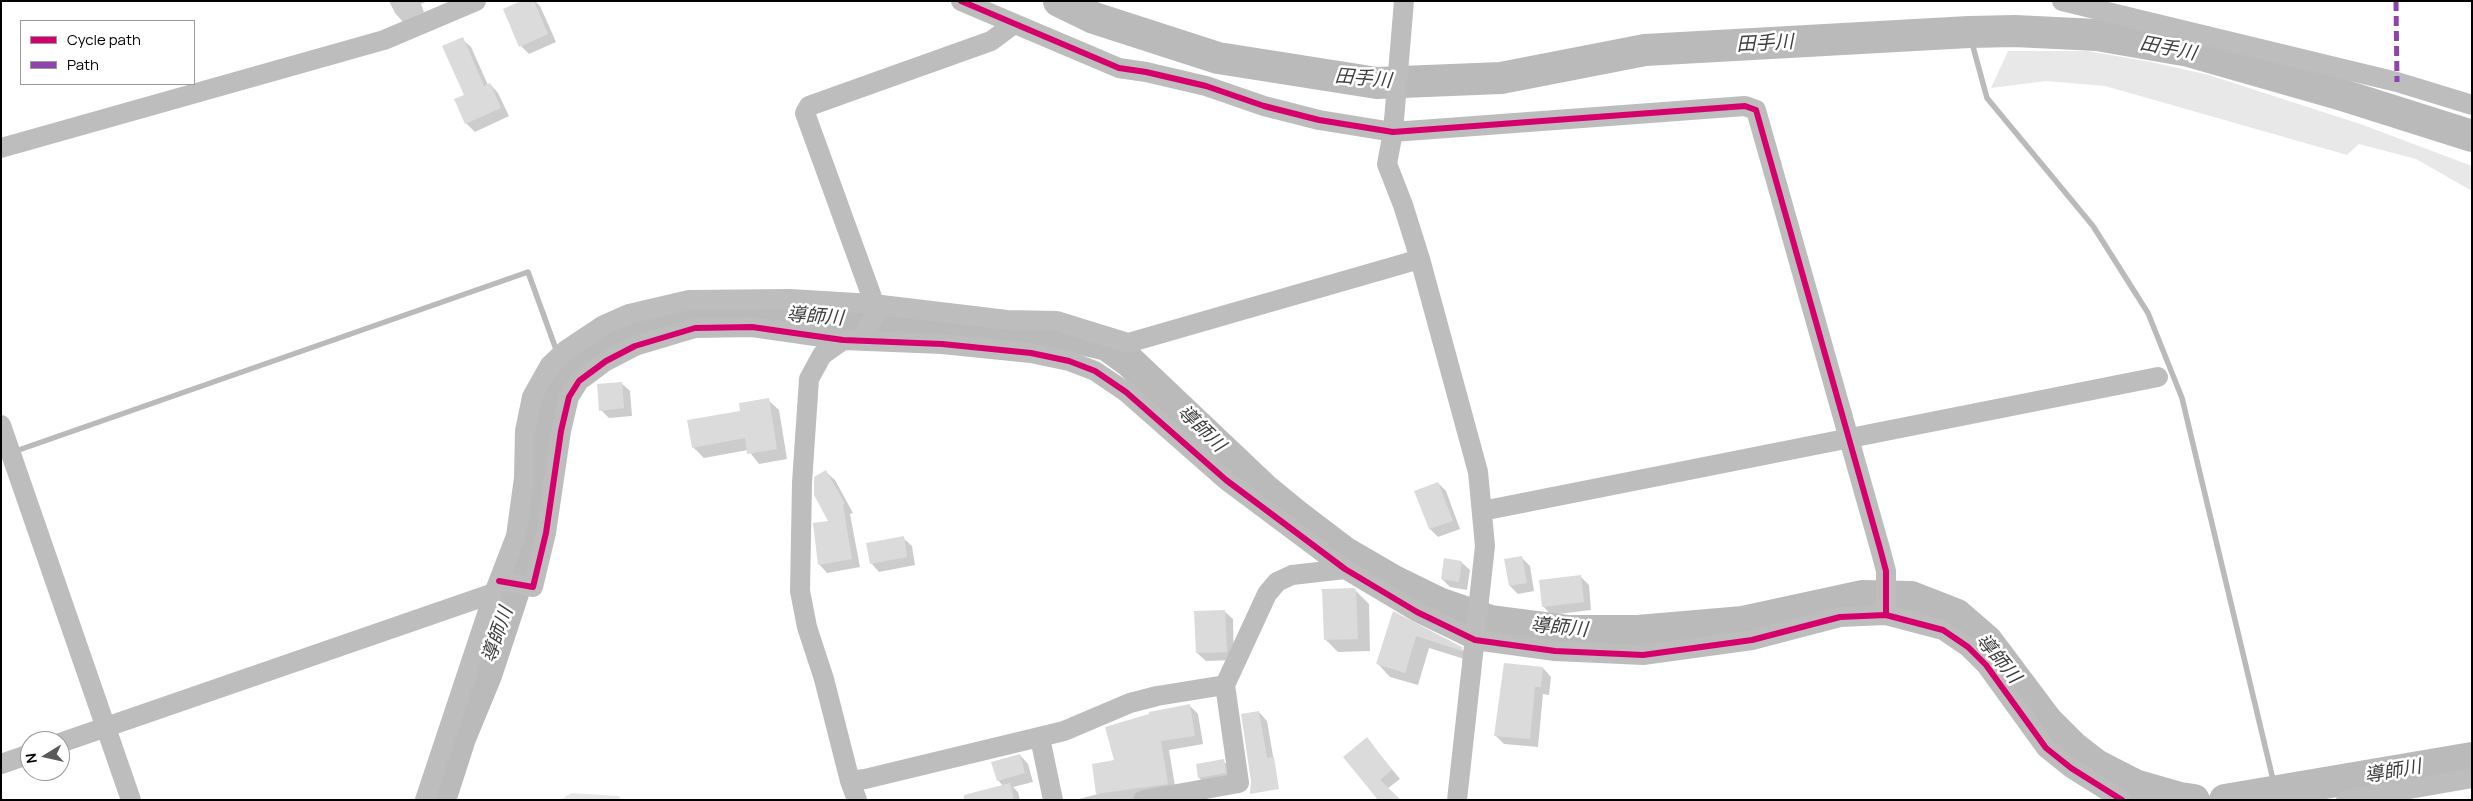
<!DOCTYPE html>
<html>
<head>
<meta charset="utf-8">
<style>
  body { margin:0 }
  #map { position:relative; width:2473px; height:801px; overflow:hidden; background:#fff; font-family:Manrope,sans-serif }
  canvas { display:block }
  .frame { position:absolute; inset:0; border:2px solid #000; pointer-events:none }
  .legend { position:absolute; left:20px; top:20px; width:175px; height:65px; box-sizing:border-box; background:#fff; border:1px solid #999; margin:0; padding:6px 9px; list-style:none; font-size:15px; color:#000 }
  .legend li { display:flex; align-items:center; gap:10px; height:25px }
  .legend b { width:25px; border:1px solid #999 }
  .north { position:absolute; left:20px; top:731px; width:50px; height:50px; box-sizing:border-box; background:#fff; border:1px solid #999; border-radius:50%; rotate:261deg; font-size:14px; font-weight:700; line-height:20px; text-align:center; color:#000 }
  .north::after { content:''; display:block; margin:auto; width:18px; height:22px; background:#595959; clip-path:polygon(50% 0,100% 100%,50% 72%,0 100%) }
</style>
</head>
<body>
<div id="map">
<canvas width="2473" height="801"></canvas>
<div class="frame"></div>
<ul class="legend">
<li><b style="height:6px;background:#d6006c"></b>Cycle path</li>
<li><b style="height:6px;background:#8e44ad"></b>Path</li>
</ul>
<div class="north">N</div>
</div>
<script>
const c = document.querySelector('canvas').getContext('2d');
c.lineJoin = 'round';
function fillPath(path, color) {
  c.fillStyle = color;
  c.fill(path, 'evenodd');
}
function stroke(path, color, width, dash) {
  c.strokeStyle = color;
  c.lineWidth = width;
  c.lineCap = dash ? 'butt' : 'round';
  c.setLineDash(dash || []);
  c.stroke(path);
}
function write(font, color, halo, rows, align = 'center') {
  c.font = font + ' Manrope,"Noto Sans JP",sans-serif';
  c.lineWidth = 5;
  c.setLineDash([]);
  c.textBaseline = 'middle';
  c.strokeStyle = halo;
  c.fillStyle = color;
  for (const [text, x, y, turn = 0] of rows) {
    c.save();
    c.translate(x, y);
    c.rotate((+turn || 0) * Math.PI / 180);
    c.textAlign = isNaN(turn) ? turn : align;
    if (halo) c.strokeText(text, 0, 0);
    c.fillText(text, 0, 0);
    c.restore();
  }
}
fillPath(new Path2D(`
  M2008 51H2088L2151 62 2209 75 2363 125 2472 166V191L2416 159 2359 144 2347 155 2105 86 2046 81 1991 88Z
  M571 793 619 796 621 800H561Z`), '#e8e8e8');
fillPath(new Path2D(`
  M389 1H428L421 4 424 12 403 22 395 13Z
  M524 1H535L540 6 556 42 529 54 521 46Z
  M462 39 471 47 488 85 490 84 498 93 509 116 475 132 466 123Z
  M621 383 630 391 632 416 609 418 601 410Z
  M768 400 779 410 787 459 759 464 748 450 704 458 693 447 742 412Z
  M826 472 835 480 853 513 850 514 860 567 827 573 819 564 830 522Z
  M1438 483 1446 491 1460 529 1438 537 1430 529 1416 491Z
  M903 538 912 546 915 565 879 572 871 563Z
  M1522 558 1530 566 1534 591 1518 594 1510 586Z
  M1461 562 1470 570 1467 590 1450 587 1442 579Z
  M1580 576 1589 585 1591 610 1551 615 1543 606Z
  M1356 591 1369 604 1370 651 1338 652 1325 639Z
  M1224 611 1233 619 1234 660 1206 661 1197 653Z
  M1393 613 1461 648 1474 662 1429 648 1418 685 1390 677 1378 664Z
  M1543 668 1551 677 1549 695 1543 694 1538 747 1504 744 1495 735Z
  M1190 706 1198 714 1203 744 1169 750 1176 792 1143 800H1075L1098 794 1116 761Z
  M1259 712 1267 721 1277 779 1259 781Z
  M1367 739 1400 779 1387 789 1372 793Z
  M1020 755 1028 764 1033 782 1013 787 1018 792 1020 800H980L1003 786 998 780Z
  M1223 761 1232 769 1233 781 1208 786 1199 778Z`), '#0003');
stroke(new Path2D(`
  M1969 32 1987 98 2093 226 2148 313 2182 398 2276 792
  M561 361 565 373
  M13 452 528 272 557 352`), '#bababa', 5.5);
stroke(new Path2D(`
  M1059 1 1094 18 1218 58 1377 83 1501 78 1645 50 1969 32 2015 31 2097 35 2189 51 2336 93 2472 136
  M440 800 460 738 486 675 527 551 543 490 549 416 565 373 595 346 619 330 682 312 729 311 805 318H856L920 325 1055 333 1107 345 1129 361 1264 489 1298 517 1344 552 1394 581 1439 603 1491 621 1569 631H1638L1743 622 1863 596 1911 597 1957 615 1987 641 2047 721 2074 748 2096 765 2135 785 2180 798 2194 800
  M2225 800 2472 758`), '#bababa', 32);
fillPath(new Path2D(`
  M521 1H534L548 34 519 47 503 9Z
  M463 37 484 86 490 83 501 108 465 124 454 99 464 95 442 46Z
  M622 382 624 408 599 411 597 384Z
  M769 398 777 449 747 454 745 438 692 448 687 420 740 411 739 403Z
  M826 470 845 504 843 505 852 559 818 565 813 523 828 521 814 495V477Z
  M1438 482 1453 521 1429 529 1414 491Z
  M904 536 907 557 870 564 866 543Z
  M1522 556 1527 583 1509 586 1504 559Z
  M1444 558 1462 561 1459 582 1441 579Z
  M1581 575 1584 602 1542 607 1539 580Z
  M1354 588 1356 590 1358 639 1324 640 1322 589Z
  M1225 610 1227 652 1196 653 1194 611Z
  M1393 611 1462 647V651L1416 636 1405 673 1376 664Z
  M1504 663 1543 667 1541 687H1535L1530 739 1494 736Z
  M1190 704 1195 736 1161 741 1168 784 1096 794 1092 764 1114 760 1105 727 1149 714V712Z
  M1259 711 1267 758 1274 757 1279 789 1250 794 1251 781 1241 714Z
  M1367 737 1392 770 1380 780 1401 800H1378L1343 757Z
  M1020 754 1025 773 997 781 991 762Z
  M1224 759 1226 773 1198 778 1196 764Z
  M1010 783 1014 800H964V795Z`), '#dbdbdb');
stroke(new Path2D(`
  M961 1 1119 68 1146 72 1206 86 1264 106 1319 120 1393 132 1745 106 1756 110 1881 552 1886 571V615
  M1404 1 1393 132 1387 164 1403 205 1420 259 1478 472 1485 546 1457 800
  M2062 1 2397 82 2472 105
  M1 148 384 40 476 1
  M843 340 822 355 809 379 802 483 800 591 807 627 824 679 850 781 857 800
  M861 340 877 311 805 113 809 106 991 41 1014 24
  M1 425 131 800
  M1482 511 2158 377
  M499 581 533 587 546 533 561 431 569 397 579 381 606 361 635 346 695 328 752 327 843 340 942 344 1031 353 1069 361 1095 371 1126 392 1226 480 1345 569 1417 612 1475 640 1555 651 1643 655 1752 640 1840 617 1886 615 1943 630 1968 647 1986 665 2046 748 2071 768 2122 800
  M1040 738 1053 800
  M60 743 494 593
  M1 764 30 754
  M850 781 865 779 1064 731 1130 703 1157 696 1225 685 1267 594 1277 582 1292 575 1345 569
  M425 800 494 593 516 536 524 478 525 431 532 397 550 365 566 350 602 326 629 314 689 300 790 299 873 304 1007 320 1057 321 1128 343 1420 259
  M1143 800 1239 783 1225 685
  M2346 800 2472 778`), '#bdbdbd', 20);
stroke(new Path2D(`
  M2396 1 2397 82`), '#8e44ad', 5, [10, 5]);
stroke(new Path2D(`
  M961 1 1119 68 1146 72 1206 86 1264 106 1319 120 1393 132 1745 106 1756 110 1881 552 1886 571V615
  M499 581 533 587 546 533 561 431 569 397 579 381 606 361 635 346 695 328 752 327 843 340 942 344 1031 353 1069 361 1095 371 1126 392 1226 480 1345 569 1417 612 1475 640 1555 651 1643 655 1752 640 1840 617 1886 615 1943 630 1968 647 1986 665 2046 748 2071 768 2122 800`), '#d6006c', 6);
write('italic 19px', '#3d3d3d', '#fff', [
  ["田手川",1765,44,-3],
  ["田手川",2168,49,11],
  ["田手川",1363,79,5],
  ["導師川",815,317,4],
  ["導師川",1201,429,44],
  ["導師川",1559,628,5],
  ["導師川",498,635,-71],
  ["導師川",1998,659,50],
  ["導師川",2393,772,-10]
]);
</script>
</body>
</html>
